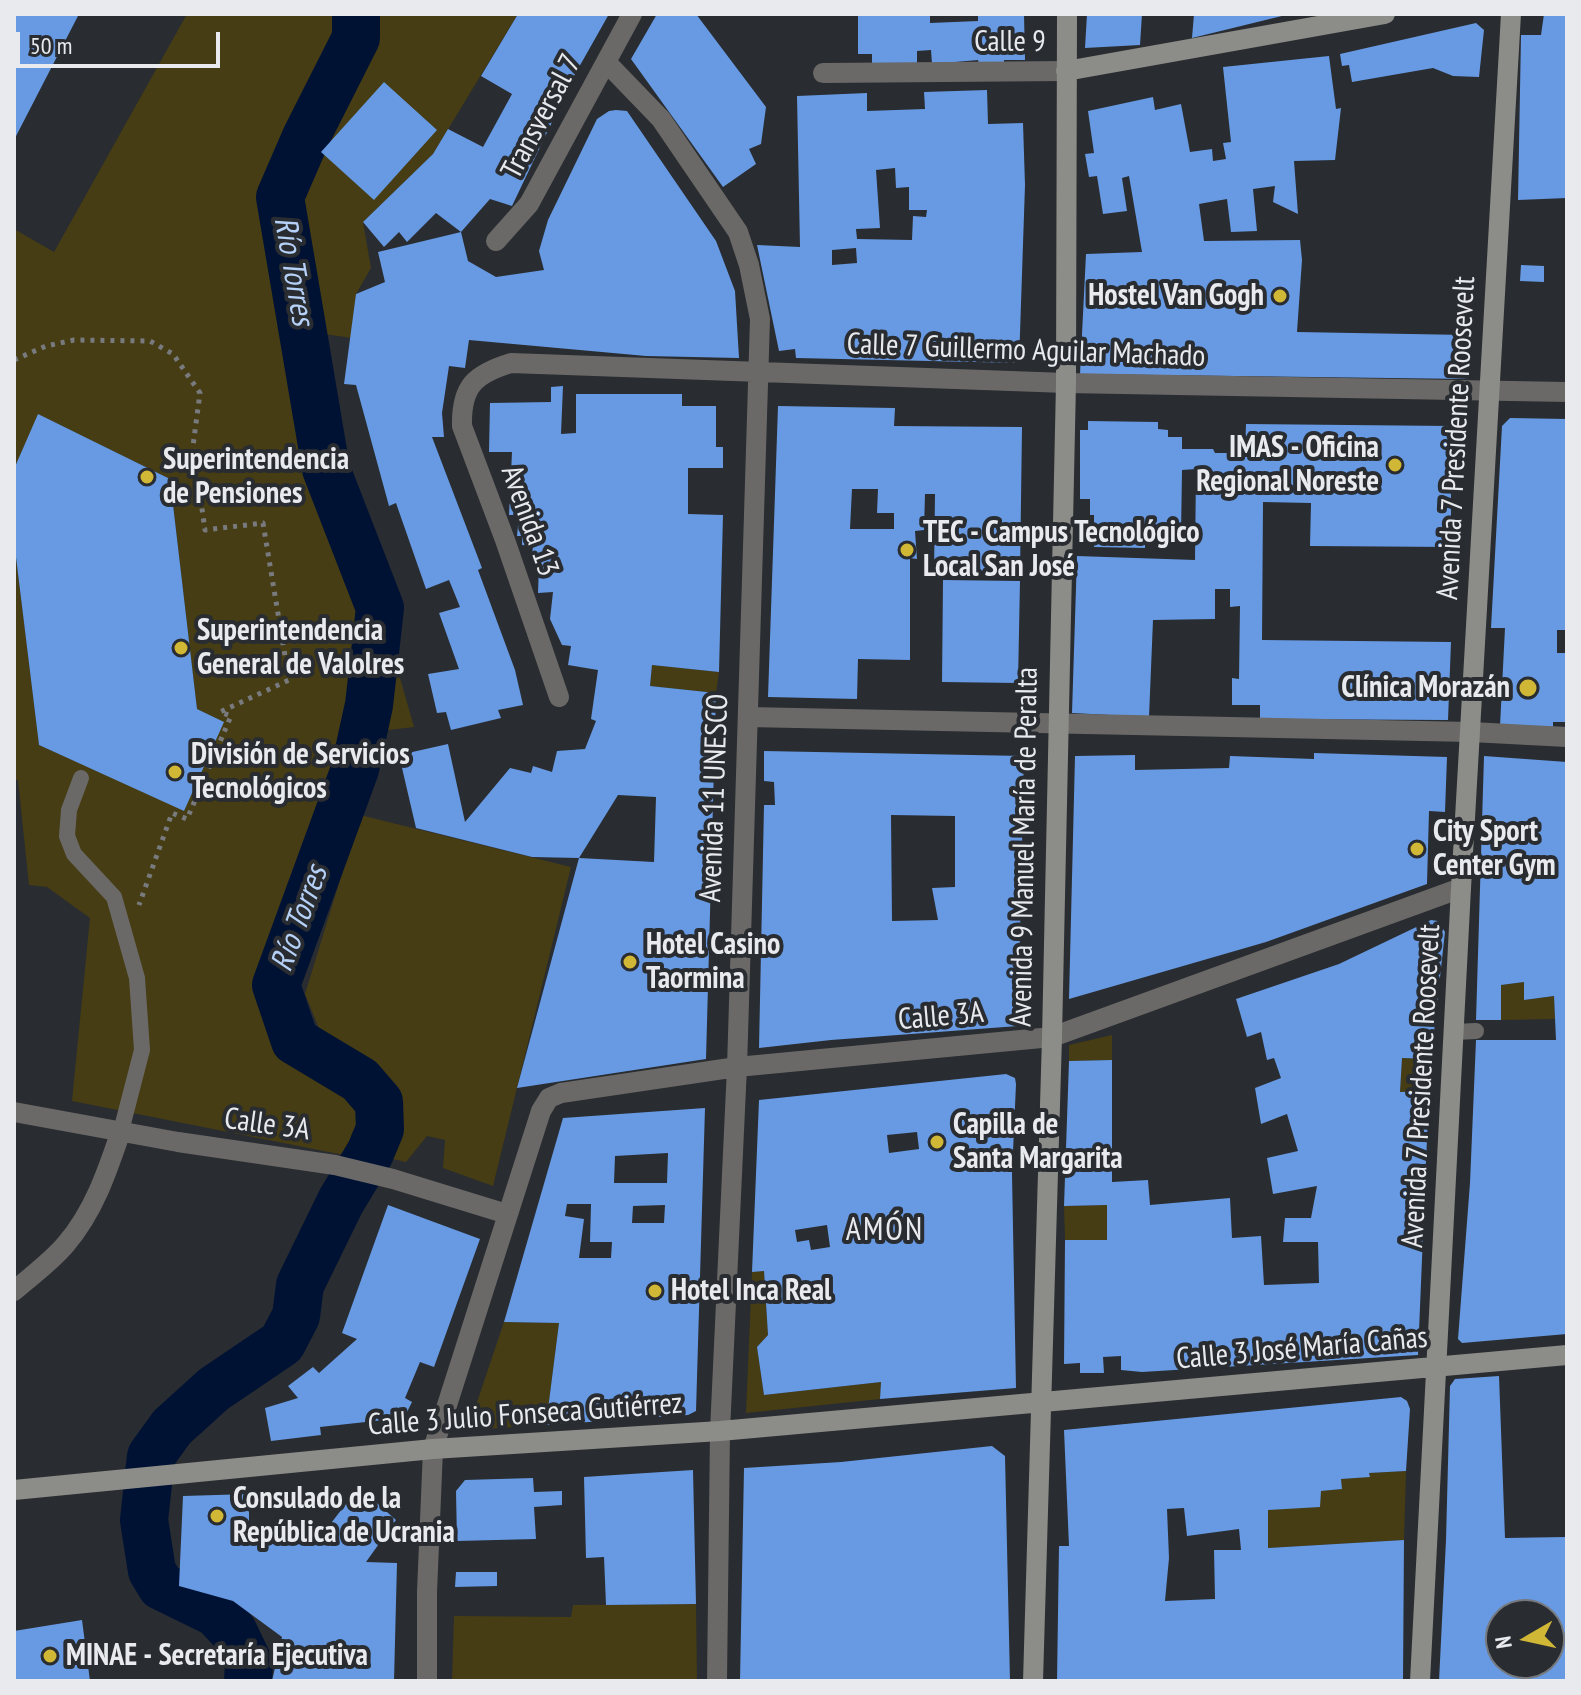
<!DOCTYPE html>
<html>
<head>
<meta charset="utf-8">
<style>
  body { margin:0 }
  #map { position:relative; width:1581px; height:1695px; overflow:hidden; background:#292c30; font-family:"PT Sans Narrow",sans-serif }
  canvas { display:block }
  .frame { position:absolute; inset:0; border:16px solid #e8eaed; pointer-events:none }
  .north { position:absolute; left:1485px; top:1599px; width:80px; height:80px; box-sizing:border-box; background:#292c30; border:2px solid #75787c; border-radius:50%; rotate:261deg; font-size:22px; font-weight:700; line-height:32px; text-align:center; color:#e8eaed }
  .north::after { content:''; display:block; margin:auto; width:28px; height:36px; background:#d0b736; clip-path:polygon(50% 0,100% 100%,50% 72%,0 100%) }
  .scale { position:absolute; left:16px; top:32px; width:204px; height:36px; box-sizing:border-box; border:4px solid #e8eaed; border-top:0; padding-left:10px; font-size:24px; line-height:28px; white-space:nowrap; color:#e8eaed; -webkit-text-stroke:6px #292c30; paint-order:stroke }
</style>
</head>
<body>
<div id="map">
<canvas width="1581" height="1695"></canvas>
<div class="frame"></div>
<div class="north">N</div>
<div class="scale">50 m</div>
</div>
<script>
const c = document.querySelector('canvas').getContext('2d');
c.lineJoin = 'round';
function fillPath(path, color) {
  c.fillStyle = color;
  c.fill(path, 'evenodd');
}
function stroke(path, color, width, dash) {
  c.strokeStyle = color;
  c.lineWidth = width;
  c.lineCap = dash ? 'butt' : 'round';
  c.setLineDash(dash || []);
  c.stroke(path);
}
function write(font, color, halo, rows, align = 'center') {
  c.font = font + ' "PT Sans Narrow",sans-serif';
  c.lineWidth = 8;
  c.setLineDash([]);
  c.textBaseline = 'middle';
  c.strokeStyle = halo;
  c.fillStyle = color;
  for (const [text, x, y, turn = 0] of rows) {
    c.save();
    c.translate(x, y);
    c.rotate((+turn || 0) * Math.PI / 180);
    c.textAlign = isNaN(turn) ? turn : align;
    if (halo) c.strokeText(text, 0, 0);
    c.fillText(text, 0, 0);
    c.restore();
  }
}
fillPath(new Path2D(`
  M187 14H518L433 154 363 222 371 268 356 294 352 338 324 334 297 205 337 117 370 30 355 38 306 137 280 197 326 469 380 608 414 727 363 733 355 769 276 985 295 1041 369 1100 363 1113 369 1125 354 1157 72 1101 90 918 47 887 29 885 18 780H14V541L39 745 184 810 223 722 197 709 170 479 39 415 14 469V229L54 252Z
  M652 665 719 672 716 693 650 686Z
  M360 815 571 867 493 1186 443 1168 445 1140 427 1136 406 1162 384 1157 397 1113 369 1068 327 1048 305 994Z
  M1524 982 1525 1000 1554 996 1555 1019 1501 1020V985Z
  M1112 1035V1060L1069 1061V1045Z
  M1402 1058 1431 1059 1429 1091 1400 1092Z
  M1107 1205V1240H1065L1064 1206Z
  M764 1271 768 1335 757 1347 764 1395 881 1382 880 1399 746 1413 752 1272Z
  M504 1322 559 1323 546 1425 484 1429 474 1423 473 1414Z
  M1406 1471 1404 1540 1268 1548V1510L1321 1491 1341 1489V1479L1370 1476 1369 1473Z
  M696 1604 697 1681H452L454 1616 571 1617 573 1605Z`), '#463d14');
stroke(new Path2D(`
  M248 1681 249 1664 233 1631 216 1613 161 1586 152 1571 144 1520 151 1456 172 1427 214 1389 282 1343 296 1316 300 1285 341 1201 370 1153 380 1129 379 1102 360 1080 295 1041 276 985 355 769 369 705 380 608 326 469 280 197 306 137 356 38V14`), '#001234', 48);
fillPath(new Path2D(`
  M14 14H79L14 140Z
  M518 14H609L574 76 512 206 490 199 461 232 436 213 407 242 399 232 384 247 363 222 433 154 448 129 483 147 512 94 481 76Z
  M657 14H696L766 107 761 144 749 149 756 164 723 187 631 59Z
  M858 14H930V23L978 21V14H1024L1025 60H1004V64H979L978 60 932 64 931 50 917 51V65H872V54H858Z
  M1087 14H1142L1140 45 1085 48Z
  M1194 14H1286V15L1192 38Z
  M1544 14H1567V198L1518 200 1521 35H1541Z
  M1476 23 1484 30 1479 77 1453 76 1433 68 1352 82 1349 65 1342 66 1340 54Z
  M1329 56 1336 109 1341 108 1335 160 1294 161 1298 214 1273 202 1275 186 1253 189 1257 231 1231 232 1227 199 1199 204 1204 241 1300 240 1302 260 1297 332 1467 335V379L1080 374 1086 254 1142 252 1129 176 1122 178 1127 211 1103 214 1097 176 1089 177 1085 154 1094 153 1088 111 1153 97 1155 110 1181 104 1190 152 1212 149 1213 161 1226 159 1223 143 1231 142 1223 67Z
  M384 82 437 130 374 200 321 152Z
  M987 90 988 124 1023 123 1025 185 1019 363 796 358 795 349 779 351 757 245 800 247 797 96 867 93V111L925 109 924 92ZM895 168 896 188 909 187V210H927L926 217 913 216 912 240 857 239 856 229 880 228 876 170ZM856 248 857 263 832 265V250Z
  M616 110 627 111 716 241 735 291 739 358 646 356 469 340 465 368 449 366 442 413 444 437H432L482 568 478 570 515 670 523 705 498 710 501 718 451 730 446 712 437 713 428 674 459 669 439 613 460 607 449 580 426 589 396 503 389 506 356 385 344 384 356 294 385 282 378 252 461 232 468 261 496 277 544 270 539 251 548 220 597 119 609 111Z
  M1521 265 1544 266V282L1520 281Z
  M563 386 561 434 576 433V394H682V406H716V447H723V468H688V514L723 515 719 672 652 665 650 686 716 693 706 1059 517 1088 579 858 532 857 416 828 399 755 448 744 465 822 510 768 531 773 533 766 552 772 557 751 585 749 596 721 591 719 598 670 568 665 571 646 562 645 550 619 553 592 538 593 539 564 531 563 533 546 522 545V536H517L519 515H509L512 452H489L490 403 551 402V387ZM618 795 656 797 654 862 579 858Z
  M778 406 895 408 894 426 1022 427 1020 574 934 573 935 494H925L924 530 915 531 917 559 910 558V660L858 659 857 699 768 697ZM852 489H878L877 513H894V529H850Z
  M38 414 170 479 197 709 224 722 184 811 39 745 14 541V469Z
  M1510 418 1567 419V630H1557V653H1567V722H1553V729L1500 726 1505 628H1491L1502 426Z
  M1088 421 1158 422V429L1168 430V437H1182V449H1213L1215 453H1245L1246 424 1451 426V547L1310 546 1311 503 1263 502 1262 640 1451 642 1448 720 1260 719V705H1232V678L1239 679 1240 606 1230 607V589H1215V619L1153 620 1149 717 1072 713 1077 556 1195 560 1196 469 1182 470 1181 536H1145V548L1094 547V515H1090V499H1080V430H1088Z
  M943 580 1020 581 1018 683 942 682Z
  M764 751 1024 756 1018 1026 831 1040 759 1048 764 805H775L774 782 764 781ZM891 815 955 816V887L932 888 938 920 892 921Z
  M1314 753 1447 757 1445 812 1429 811 1427 884 1266 942 1069 999 1075 756 1135 755V770L1229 768 1230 756 1314 759Z
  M1484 756 1567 762V1334L1462 1343 1458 1339 1470 1183 1476 1040H1556L1554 996 1524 1000V982L1501 985V1020H1476Z
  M1431 920 1438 921 1445 932 1431 1059 1402 1058 1400 1092 1429 1091 1418 1355 1142 1372 1121 1370V1356L1103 1357 1104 1373H1080V1363L1064 1364 1065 1240H1107V1205L1064 1206 1069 1061 1112 1060V1182L1148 1180 1150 1205 1230 1198 1232 1238 1261 1236 1264 1285 1319 1283 1318 1242H1283L1285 1218H1311L1317 1186 1273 1194 1267 1158 1298 1151 1287 1114 1261 1124 1255 1088 1281 1078 1274 1058 1267 1060 1261 1032 1247 1037 1236 999 1339 964Z
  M1006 1074 1015 1078 1016 1084 1012 1174 1016 1388 880 1399 881 1382 764 1395 757 1347 768 1335 764 1271 752 1272 759 1100ZM917 1132 919 1149 889 1153 887 1135ZM827 1225 830 1247 811 1250 809 1240 797 1242 795 1230Z
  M705 1108 696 1411 688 1415 546 1425 559 1323 504 1322 563 1118ZM668 1153 667 1183H614L615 1156ZM567 1204H591L590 1242H612L611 1258H579L584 1219 565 1216ZM665 1205 664 1223H632L633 1206Z
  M388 1205 480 1239 434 1367 420 1362 405 1398 412 1402 405 1416V1427L385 1428 384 1420 320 1427 321 1435 271 1441 265 1408 298 1398 288 1386 313 1367 319 1373 357 1339 342 1333Z
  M1499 1376 1505 1538 1567 1537V1681H1439L1446 1540 1450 1386 1455 1379ZM1501 1615H1549V1663H1501Z
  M1401 1397 1407 1401 1410 1409 1406 1471 1369 1473 1370 1477 1341 1479 1342 1489 1321 1491 1320 1507 1268 1510V1548L1404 1540 1403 1681H1057L1059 1546H1069L1064 1430ZM1184 1508 1187 1536 1239 1529 1241 1550H1214L1215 1599 1165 1601 1169 1558 1167 1509Z
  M992 1446 1005 1456 1010 1681H740L744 1468 841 1462Z
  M693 1470 696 1604 606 1605 604 1557 586 1558 584 1477Z
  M533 1478 534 1492 562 1491V1505L534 1507 536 1539 457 1541 456 1491 465 1480Z
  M359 1487 396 1520 366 1562 397 1563 394 1681H272L282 1637 233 1601 179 1586 183 1496 249 1494V1525L328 1527Z
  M456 1572H497V1586L455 1587Z
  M82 1620 90 1681H14V1631Z`), '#679ae3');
stroke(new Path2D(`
  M14 360 46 346 74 340 150 341 173 354 200 393 193 446 205 530 263 523 289 680 220 712 231 716 187 819 172 813 139 905`), '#787a7e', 5, [4, 6]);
stroke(new Path2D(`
  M81 778 69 810 67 836 74 854 114 897 137 978 142 1050 121 1131
  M1454 1032 1476 1031`), '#6a6967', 16);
stroke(new Path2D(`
  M606 62 661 119 738 232 749 265 760 319 737 1067 720 1431 717 1681
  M823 73 1066 71
  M496 241 529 204 632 14
  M559 697 505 540 462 426C461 386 475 374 511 363L1066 383 1567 392
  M748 717 1471 732 1567 737
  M14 1112 178 1142 335 1165 393 1179 507 1214
  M14 1291C31 1276 51 1262 66 1244 94 1211 107 1172 121 1131
  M427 1681V1592L433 1449 541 1111 549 1098 561 1093 737 1067 1052 1037 1461 888`), '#6a6967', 20);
stroke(new Path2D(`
  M1066 71 1385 14
  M14 1490 433 1449 720 1431 1567 1355
  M1033 1681 1052 1037 1066 383 1067 14
  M1420 1681 1461 888 1511 14`), '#8c8c88', 20);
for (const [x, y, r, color] of [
  [1280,296,8,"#d0b736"],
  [1395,465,8,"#d0b736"],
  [147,477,8,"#d0b736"],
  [907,550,8,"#d0b736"],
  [181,648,8,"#d0b736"],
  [1528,688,10,"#d0b736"],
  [175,772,8,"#d0b736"],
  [1417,849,8,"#d0b736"],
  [630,962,8,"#d0b736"],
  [937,1142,8,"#d0b736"],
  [655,1291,8,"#d0b736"],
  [217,1516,8,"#d0b736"],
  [50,1656,8,"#d0b736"]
]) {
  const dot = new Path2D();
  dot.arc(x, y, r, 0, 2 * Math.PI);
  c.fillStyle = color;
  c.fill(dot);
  stroke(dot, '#292c30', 3);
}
write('30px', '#e8eaed', '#292c30', [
  ["Calle 9",1010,42],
  ["Transversal 7",542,117,-62],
  ["Calle 7 Guillermo Aguilar Machado",1026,351,2],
  ["Avenida 7 Presidente Roosevelt",1457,438,-87],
  ["Avenida 13",529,521,70],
  ["Avenida 11 UNESCO",715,798,-88],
  ["Avenida 9 Manuel María de Peralta",1025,847,-89],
  ["Calle 3A",941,1017,-5],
  ["Avenida 7 Presidente Roosevelt",1422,1086,-87],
  ["Calle 3A",267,1125,8],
  ["Calle 3 José María Cañas",1302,1349,-5],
  ["Calle 3 Julio Fonseca Gutiérrez",525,1415,-4]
]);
write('bold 30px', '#e8eaed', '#292c30', [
  ["Hostel Van Gogh",1264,296,"right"],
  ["IMAS - Oficina",1379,448,"right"],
  ["Regional Noreste",1379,482,"right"],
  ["Superintendencia",163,460],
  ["de Pensiones",163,494],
  ["TEC - Campus Tecnológico",923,533],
  ["Local San José",923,567],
  ["Superintendencia",197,631],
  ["General de Valolres",197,665],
  ["Clínica Morazán",1510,688,"right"],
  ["División de Servicios",191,755],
  ["Tecnológicos",191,789],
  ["City Sport",1433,832],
  ["Center Gym",1433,866],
  ["Hotel Casino",646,945],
  ["Taormina",646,979],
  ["Capilla de",953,1125],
  ["Santa Margarita",953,1159],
  ["Hotel Inca Real",671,1291],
  ["Consulado de la",233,1499],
  ["República de Ucrania",233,1533],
  ["MINAE - Secretaría Ejecutiva",66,1656]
], 'left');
write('italic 32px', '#b6d1f7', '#292c30', [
  ["Río Torres",293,271,80],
  ["Río Torres",300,919,-70]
]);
c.letterSpacing = '2px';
write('32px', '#e8eaed', '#292c30', [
  ["AMÓN",885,1231]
]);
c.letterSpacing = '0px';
</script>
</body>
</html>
